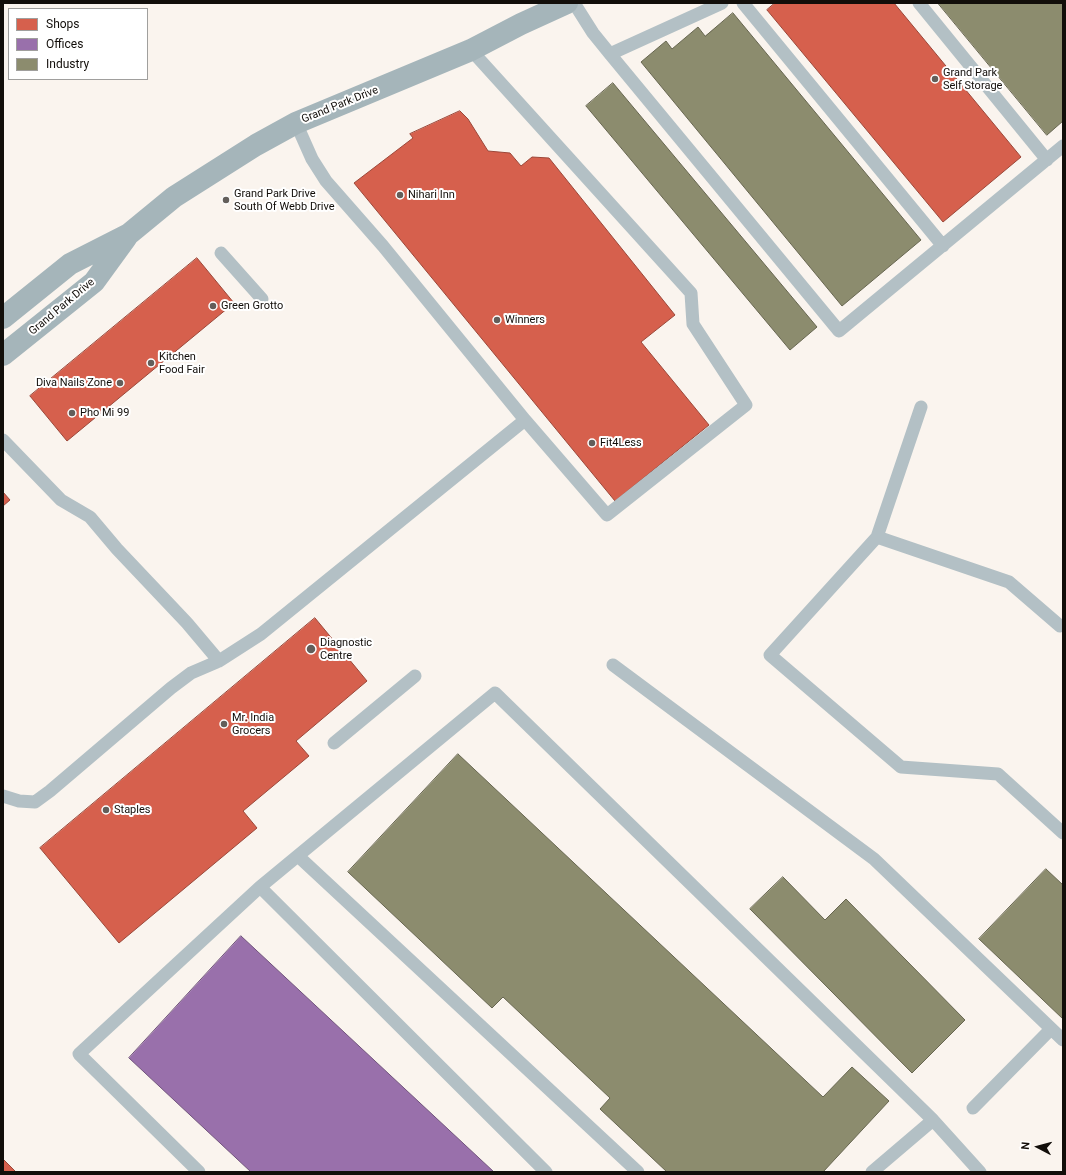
<!DOCTYPE html>
<html>
<head>
<meta charset="utf-8">
<style>
  body { margin:0 }
  #map { position:relative; width:1066px; height:1175px; overflow:hidden; background:#faf4ee; font-family:Roboto,sans-serif }
  canvas { display:block }
  .frame { position:absolute; inset:0; border:4px solid #120e0a; pointer-events:none }
  .legend { position:absolute; left:8px; top:8px; width:140px; height:72px; box-sizing:border-box; background:#fff; border:1px solid #a09f9d; margin:0; padding:5px 7px; list-style:none; font-size:12px; color:#120e0a }
  .legend li { display:flex; align-items:center; gap:8px; height:20px }
  .legend b { width:20px; border:1px solid #a09f9d }
  .north { position:absolute; left:1018px; top:1127px; width:40px; height:40px; -webkit-text-stroke:3px #fff; paint-order:stroke; rotate:276deg; font-size:11px; font-weight:700; line-height:16px; text-align:center; color:#120e0a }
  .north::after { content:''; display:block; margin:auto; width:14px; height:18px; background:#120e0a; clip-path:polygon(50% 0,100% 100%,50% 72%,0 100%) }
</style>
</head>
<body>
<div id="map">
<canvas width="1066" height="1175"></canvas>
<div class="frame"></div>
<ul class="legend">
<li><b style="height:11px;background:#d6604d"></b>Shops</li>
<li><b style="height:11px;background:#9970ab"></b>Offices</li>
<li><b style="height:11px;background:#8c8c6e"></b>Industry</li>
</ul>
<div class="north">N</div>
</div>
<script>
const c = document.querySelector('canvas').getContext('2d');
c.lineJoin = 'round';
function fillPath(path, color) {
  c.fillStyle = color;
  c.fill(path, 'evenodd');
}
function stroke(path, color, width, dash) {
  c.strokeStyle = color;
  c.lineWidth = width;
  c.lineCap = dash ? 'butt' : 'round';
  c.setLineDash(dash || []);
  c.stroke(path);
}
function write(font, color, halo, rows, align = 'center') {
  c.font = font + ' Roboto,sans-serif';
  c.lineWidth = 4;
  c.setLineDash([]);
  c.textBaseline = 'middle';
  c.strokeStyle = halo;
  c.fillStyle = color;
  for (const [text, x, y, turn = 0] of rows) {
    c.save();
    c.translate(x, y);
    c.rotate((+turn || 0) * Math.PI / 180);
    c.textAlign = isNaN(turn) ? turn : align;
    if (halo) c.strokeText(text, 0, 0);
    c.fillText(text, 0, 0);
    c.restore();
  }
}
const shops = new Path2D(`
  M775 3H894L1021 157 943 222 767 10Z
  M460 111 468 119 488 151 510 153 521 166 532 157 549 158 675 315 641 342 709 425 615 501 354 183 413 138 410 134Z
  M197 258 234 303 67 441 30 396Z
  M3 492 10 500 3 506Z
  M315 618 367 681 296 741 309 756 243 811 257 828 119 943 40 848Z
  M3 1159 16 1172H3Z`);
fillPath(shops, '#d6604d');
stroke(shops, '#9b4739', 1);
const offices = new Path2D(`
  M241 936 494 1172H251L129 1058Z`);
fillPath(offices, '#9970ab');
stroke(offices, '#70537b', 1);
const industry = new Path2D(`
  M938 3H1063V121L1047 135Z
  M733 13 921 240 842 306 641 62 666 41 672 49 698 27 705 36Z
  M613 83 817 327 790 350 586 106Z
  M458 754 823 1097 852 1067 889 1101 823 1172H667L600 1109 610 1098 503 997 492 1008 348 872Z
  M1046 869 1063 885V1019L979 939Z
  M783 877 825 920 846 899 965 1020 912 1073 750 909Z`);
fillPath(industry, '#8c8c6e');
stroke(industry, '#676650', 1);
stroke(new Path2D(`
  M574 3 593 33 610 54 839 331 1063 146
  M743 3 943 246
  M919 3 1047 160
  M610 54 722 3
  M296 123 312 159 326 181 383 246 525 420 607 515 746 405 693 324 691 293 471 50
  M221 253 262 299
  M3 440 61 500 90 517 117 549 187 623 219 661
  M877 537 921 407
  M1060 626 1009 582 877 537 770 655 901 767 998 774 1063 833
  M613 665 874 859 1063 1040
  M334 743 415 676
  M3 796 19 801 35 802 50 791 171 688 191 673 219 661 261 634 525 420
  M298 856 638 1172
  M260 887 546 1172
  M973 1108 1051 1029
  M199 1172 79 1054 260 887 495 693 933 1120 980 1172
  M872 1172 933 1120`), '#b3c0c5', 13);
stroke(new Path2D(`
  M3 318 70 264 129 234 174 197 256 145 296 123 471 50 521 24 567 3
  M3 355 94 282 126 238`), '#a5b5ba', 22);
for (const [x, y, r, color] of [
  [935,79,4,"#635e5a"],
  [400,195,4,"#635e5a"],
  [226,200,4,"#635e5a"],
  [213,306,4,"#635e5a"],
  [497,320,4,"#635e5a"],
  [151,363,4,"#635e5a"],
  [120,383,4,"#635e5a"],
  [72,413,4,"#635e5a"],
  [592,443,4,"#635e5a"],
  [311,649,5,"#635e5a"],
  [224,724,4,"#635e5a"],
  [106,810,4,"#635e5a"]
]) {
  const dot = new Path2D();
  dot.arc(x, y, r, 0, 2 * Math.PI);
  c.fillStyle = color;
  c.fill(dot);
  stroke(dot, '#fff', 1.5);
}
write('11px', '#120e0a', '#fff', [
  ["Grand Park",943,73],
  ["Self Storage",943,86],
  ["Grand Park Drive",234,194],
  ["South Of Webb Drive",234,207],
  ["Nihari Inn",408,195],
  ["Green Grotto",221,306],
  ["Winners",505,320],
  ["Kitchen",159,357],
  ["Food Fair",159,370],
  ["Diva Nails Zone",112,383,"right"],
  ["Pho Mi 99",80,413],
  ["Fit4Less",600,443],
  ["Diagnostic",320,643],
  ["Centre",320,656],
  ["Mr. India",232,718],
  ["Grocers",232,731],
  ["Staples",114,810]
], 'left');
write('11px', '#120e0a', '#fff', [
  ["Grand Park Drive",340,105,-22],
  ["Grand Park Drive",62,307,-40]
]);
</script>
</body>
</html>
